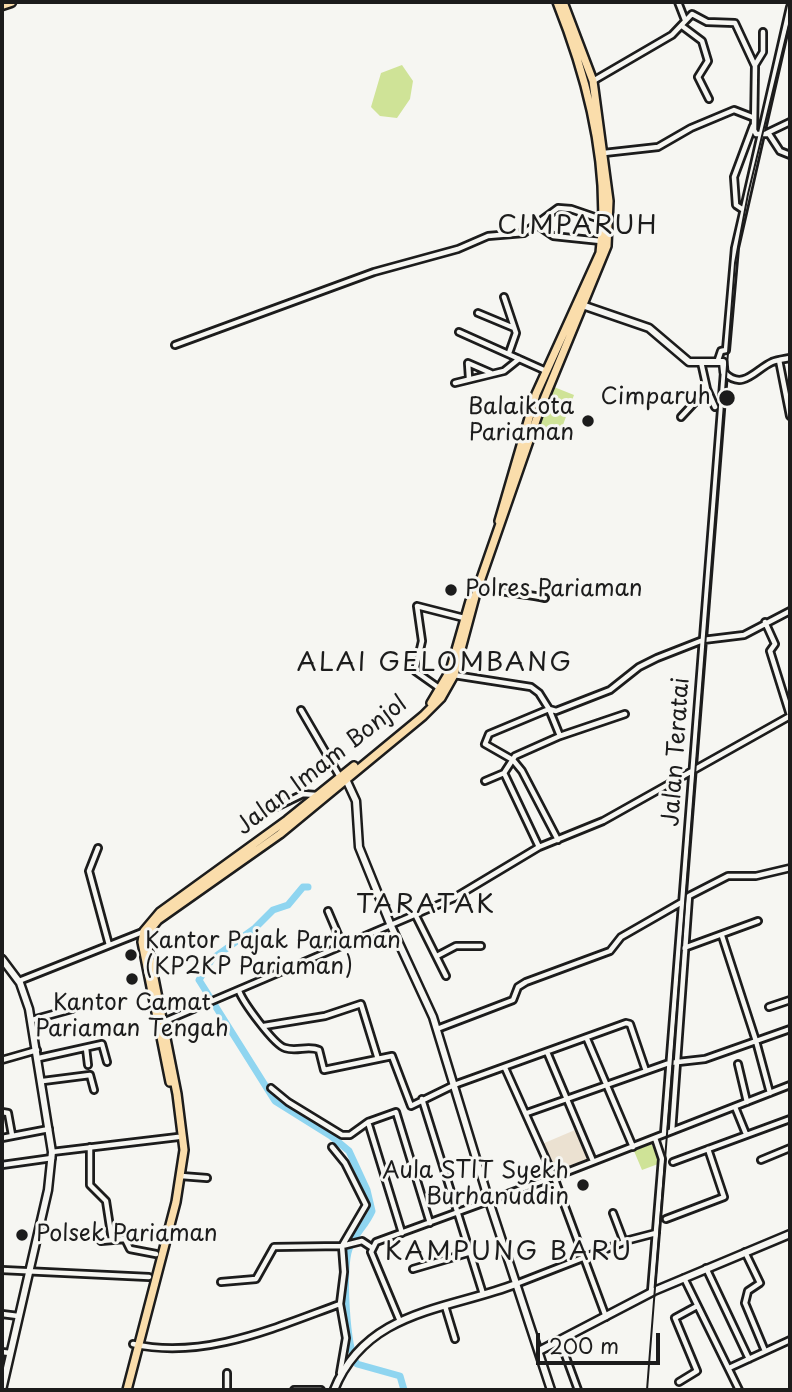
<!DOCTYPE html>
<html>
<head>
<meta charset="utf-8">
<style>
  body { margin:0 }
  #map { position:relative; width:792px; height:1392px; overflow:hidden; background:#f6f6f2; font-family:"Playpen Sans",sans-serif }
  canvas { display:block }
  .frame { position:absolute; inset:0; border:4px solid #1c1c1c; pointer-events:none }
  .scale { position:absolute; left:536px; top:1333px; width:124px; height:32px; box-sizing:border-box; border:4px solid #1c1c1c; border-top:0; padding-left:9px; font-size:21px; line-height:24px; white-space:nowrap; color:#1c1c1c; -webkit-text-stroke:5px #f6f6f2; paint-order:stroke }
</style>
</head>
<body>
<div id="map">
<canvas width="792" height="1392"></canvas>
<div class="frame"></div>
<div class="scale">200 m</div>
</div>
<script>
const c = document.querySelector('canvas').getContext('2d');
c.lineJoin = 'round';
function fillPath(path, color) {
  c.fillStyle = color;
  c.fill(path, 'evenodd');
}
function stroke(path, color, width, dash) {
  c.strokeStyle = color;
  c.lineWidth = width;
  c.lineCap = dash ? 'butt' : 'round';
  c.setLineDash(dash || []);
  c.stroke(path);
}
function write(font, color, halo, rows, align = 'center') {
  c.font = font + ' "Playpen Sans",sans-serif';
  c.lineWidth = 6;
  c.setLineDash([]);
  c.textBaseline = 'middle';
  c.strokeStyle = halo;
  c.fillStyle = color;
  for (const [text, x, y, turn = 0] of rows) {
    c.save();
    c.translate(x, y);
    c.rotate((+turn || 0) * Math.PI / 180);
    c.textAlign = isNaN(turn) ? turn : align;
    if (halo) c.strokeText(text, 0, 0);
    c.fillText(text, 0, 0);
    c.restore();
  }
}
fillPath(new Path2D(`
  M575 1130 587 1160 554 1173 542 1144Z`), '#ebe1d1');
fillPath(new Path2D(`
  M402 65 413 81 410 99 397 118 380 116 371 107 381 73Z
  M554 387 574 395 560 433 539 425Z
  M651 1144 657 1152 658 1164 642 1170 634 1151Z`), '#cfe397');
stroke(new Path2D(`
  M308 887H303L288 905 273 910 255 928 212 959 199 980 275 1101 331 1136 349 1151 367 1190 372 1211C366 1225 354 1235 349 1249 342 1268 346 1348 357 1364L400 1376 404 1390`), '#8fd5f0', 7);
const street = new Path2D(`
  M678 2 685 20
  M682 26 702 41 708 61 698 77 709 99
  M755 65 763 52V32
  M593 81 672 35 692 14 707 22 735 23 755 66 754 130 756 134H769L780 151 790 155
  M767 133 790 122
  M604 153 658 147 691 128 734 110 752 117
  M742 209 736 205 734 177 753 126
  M537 225 553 236 601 241
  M504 297 516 333 509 353
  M478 313 514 328
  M459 332 546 371
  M175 345 374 272 458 249 488 236 524 233 558 208 571 209 603 220
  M718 360 721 351 726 350 735 248 790 7
  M779 360 790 416
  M725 373C743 391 756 369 772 362 777 360 785 359 790 358
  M469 378 468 363 491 373
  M455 383 504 371 519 359
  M707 389 715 407
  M681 417 707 389 701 362
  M479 585C500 594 523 593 545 598
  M765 622 775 644 770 651 790 715
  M454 675 531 687 539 693 549 709 556 711 610 690 639 667 657 658 703 640 744 635 790 611
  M439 688 415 671 422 641 417 606 464 618
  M301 710 340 777
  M485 781 504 773
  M272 809 303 794 316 795
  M558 840 522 771 513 760 485 744 489 734 549 709 560 736
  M539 847 504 773 515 756 560 736 625 714
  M98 848 89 871 109 945
  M328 911 342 944
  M415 914 446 976
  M722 936 756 1041 790 1029
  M684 948 758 921
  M437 956 456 946H481
  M19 981 145 931
  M239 991C243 1002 274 1045 285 1048 297 1052 308 1045 319 1050L324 1070 392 1056 411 1106 454 1085 626 1023 630 1024 646 1071
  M769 1007 790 1000
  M32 1020 72 1009
  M163 1022 454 898 539 847 603 821 790 716
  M264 1026 325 1016 361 1004 377 1056
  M437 1029 513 1000 518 987 526 982 610 951 621 937 682 902
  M587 1039 633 1147
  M86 1048 88 1065
  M547 1052 593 1161
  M39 1058 102 1044 107 1062
  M2 1060 37 1050
  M738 1064 747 1102
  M505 1068 554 1177 606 1317
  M43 1081 90 1075 94 1090
  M271 1088 288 1102 342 1135H350L368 1122
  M422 1099 483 1294
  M735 1107 746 1134
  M2 1112 8 1113 12 1135
  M527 1113 669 1063 705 1059 756 1041 770 1093
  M672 1131 689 896 728 876H756L790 868
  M664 1134 724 372
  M2 1138 49 1129
  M90 1147V1185L106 1201 112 1240
  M332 1147 345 1163 366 1205 342 1246 344 1272 340 1304 346 1338 340 1373
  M52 1152 178 1137
  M761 1160 790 1148
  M673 1162 790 1119
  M2 1165 52 1158
  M181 1176 207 1178
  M613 1213 624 1242
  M666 1219 724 1197 708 1149
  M402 1233 368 1122 396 1112 430 1223
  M101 1241 125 1239 130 1249 156 1254
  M745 1252 760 1283 748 1291 745 1303 765 1351
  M706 1268 749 1359
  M413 1269 471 1252
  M2 1270 149 1277
  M684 1278 739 1390
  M221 1282 256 1279 274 1247 342 1246 362 1241 371 1247
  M516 1284 629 1240 656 1233
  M651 1292 662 1159 655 1138
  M445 1306 455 1339
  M2 1314 18 1316
  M399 1319 371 1252 376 1242 554 1177 790 1085
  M560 1341 578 1390
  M133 1344C203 1360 274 1328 340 1304
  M2 1352 10 1353
  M729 1368 790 1340
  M227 1373V1390
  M679 1382 697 1371 675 1318 697 1306
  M294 1390H321`);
const secondary = new Path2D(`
  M585 306 649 328 689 362H723L724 372
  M344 775 356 801 359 847 391 926 433 1017 489 1201 551 1390
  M2 959 20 983 29 1009 52 1152 48 1190 2 1390
  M539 1351 654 1291 790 1234
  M334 1390C366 1310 447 1310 516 1284`);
const primary = new Path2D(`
  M499 521 536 394 600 253C611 168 588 80 557 2
  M431 703 450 671 470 601
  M170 1082 142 942 144 931 160 912 287 820 354 766
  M127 1390 176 1202 184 1150 177 1094 147 943 149 931 158 920 280 834 423 716 441 698 454 675 476 593 540 409 607 246 609 201 593 81 563 2`);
const highway = new Path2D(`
  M2 5 11 2`);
stroke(street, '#1c1c1c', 10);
stroke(secondary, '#1c1c1c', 11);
stroke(primary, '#1c1c1c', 12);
stroke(highway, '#1c1c1c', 13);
stroke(street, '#f6f6f2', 4.5);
stroke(secondary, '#f6f6f2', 6);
stroke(primary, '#faddab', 7);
stroke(highway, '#faddab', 8);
stroke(new Path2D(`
  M647 1390 735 263 748 194 790 20`), '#1c1c1c', 2);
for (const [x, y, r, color] of [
  [727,398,9,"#1c1c1c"],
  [588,421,7,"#1c1c1c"],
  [451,590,7,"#1c1c1c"],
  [131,955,7,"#1c1c1c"],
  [132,979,7,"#1c1c1c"],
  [583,1185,7,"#1c1c1c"],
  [22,1235,7,"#1c1c1c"]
]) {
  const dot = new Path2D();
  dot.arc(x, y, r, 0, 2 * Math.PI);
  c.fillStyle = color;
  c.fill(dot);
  stroke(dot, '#f6f6f2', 2.5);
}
write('23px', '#1c1c1c', '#f6f6f2', [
  ["Cimparuh",711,398],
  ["Balaikota",574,408],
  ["Pariaman",574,434],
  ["Polres Pariaman",465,590,"left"],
  ["Kantor Pajak Pariaman",145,942,"left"],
  ["(KP2KP Pariaman)",145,968,"left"],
  ["Kantor Camat",132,1004,"center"],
  ["Pariaman Tengah",132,1030,"center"],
  ["Aula STIT Syekh",569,1172],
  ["Burhanuddin",569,1198],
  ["Polsek Pariaman",36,1235,"left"]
], 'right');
write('23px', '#1c1c1c', '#f6f6f2', [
  ["Jalan Teratai",677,752,-86],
  ["Jalan Imam Bonjol",322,766,-38]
]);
c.letterSpacing = '2px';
write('26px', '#1c1c1c', '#f6f6f2', [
  ["CIMPARUH",578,227],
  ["ALAI GELOMBANG",435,664],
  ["TARATAK",426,906],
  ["KAMPUNG BARU",509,1253]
]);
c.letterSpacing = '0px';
</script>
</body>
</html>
